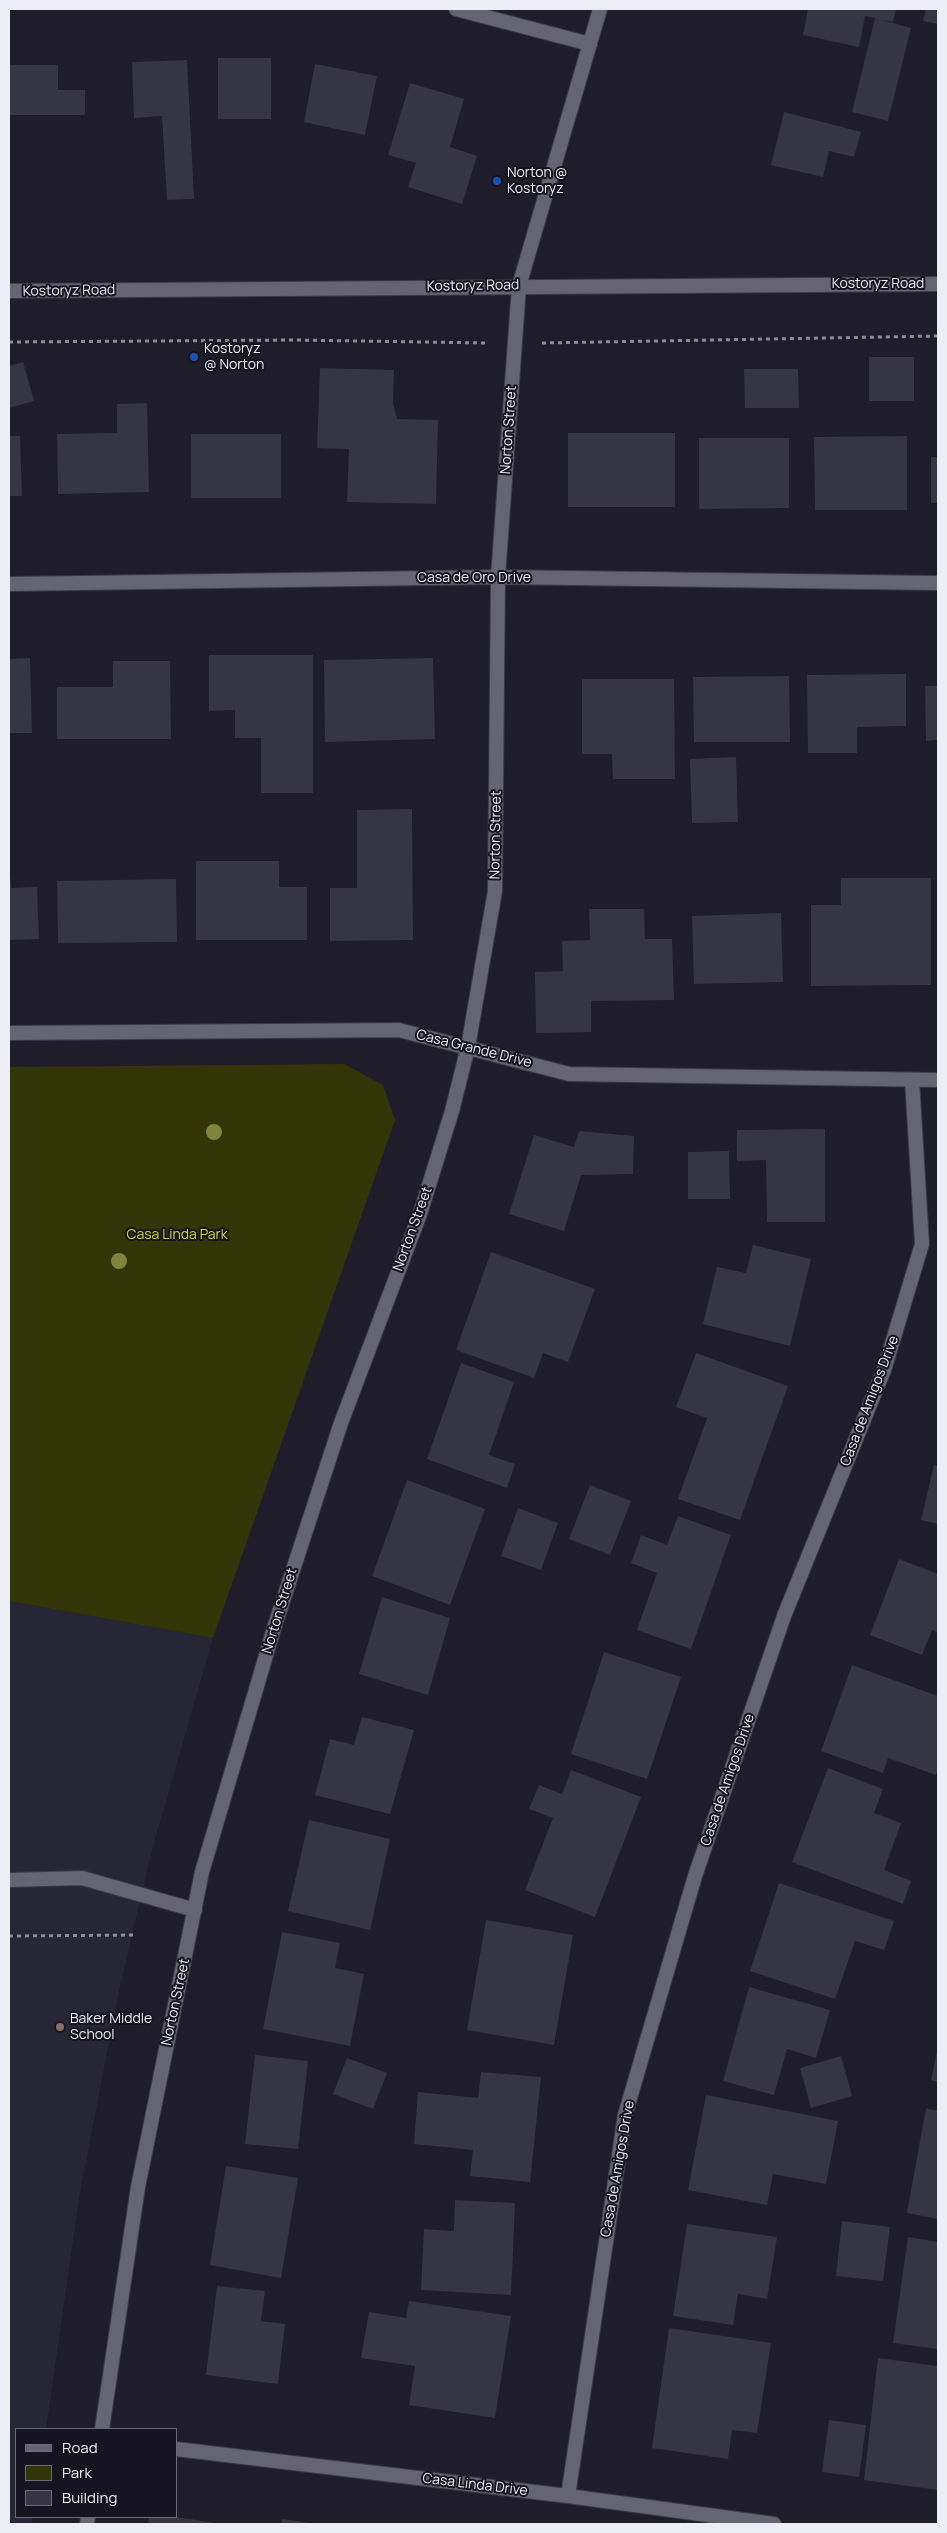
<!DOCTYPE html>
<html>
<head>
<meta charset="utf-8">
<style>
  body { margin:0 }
  #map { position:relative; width:947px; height:2533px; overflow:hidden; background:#1e1d29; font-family:Manrope,sans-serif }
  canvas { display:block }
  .frame { position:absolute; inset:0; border:10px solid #ededf6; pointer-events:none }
  .legend { position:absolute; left:15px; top:2428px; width:162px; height:90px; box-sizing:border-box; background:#151420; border:1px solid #6b6b76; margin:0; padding:6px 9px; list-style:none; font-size:15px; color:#ededf6 }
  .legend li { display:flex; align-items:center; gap:10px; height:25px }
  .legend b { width:25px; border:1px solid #6b6b76 }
</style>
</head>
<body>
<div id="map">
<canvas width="947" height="2533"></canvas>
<div class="frame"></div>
<ul class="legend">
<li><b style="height:6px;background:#656473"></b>Road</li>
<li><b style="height:14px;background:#323508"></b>Park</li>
<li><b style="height:14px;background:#363542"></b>Building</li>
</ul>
</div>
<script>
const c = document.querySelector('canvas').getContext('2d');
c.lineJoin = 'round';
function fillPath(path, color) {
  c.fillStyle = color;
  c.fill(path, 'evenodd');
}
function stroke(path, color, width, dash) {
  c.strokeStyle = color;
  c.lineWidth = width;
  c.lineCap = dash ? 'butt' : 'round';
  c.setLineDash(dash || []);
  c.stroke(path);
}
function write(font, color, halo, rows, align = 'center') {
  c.font = font + ' Manrope,sans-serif';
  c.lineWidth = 4;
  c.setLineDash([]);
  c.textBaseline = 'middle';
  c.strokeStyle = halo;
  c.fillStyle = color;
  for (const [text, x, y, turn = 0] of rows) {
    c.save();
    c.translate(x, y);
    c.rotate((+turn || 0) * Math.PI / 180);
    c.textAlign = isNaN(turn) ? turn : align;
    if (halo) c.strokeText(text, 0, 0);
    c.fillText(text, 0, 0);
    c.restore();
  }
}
fillPath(new Path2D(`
  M9 1601 213 1638 153 1846 119 1990 79 2198 46 2429H16V2517H33L32 2524H9Z`), '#272637');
fillPath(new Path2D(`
  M344 1064 383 1085 395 1120 213 1638 9 1601V1067Z`), '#323508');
fillPath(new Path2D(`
  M808 9H896L893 22 878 19 911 28 888 121 852 112 875 18 865 16 859 47 803 35Z
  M926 9H938V24L923 21Z
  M218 58H271V119H218Z
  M187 60 194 199 167 200 162 116 134 118 132 62Z
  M315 64 377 76 365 135 304 122Z
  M9 65H58V90H85V115H9Z
  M410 83 464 99 450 147 477 156 462 204 408 187 416 163 388 155Z
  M784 112 861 132 854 157 829 151 823 177 771 165Z
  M869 357H914V401H869Z
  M23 362 34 401 9 408V366Z
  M320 368 394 370 393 403 397 419 438 420 436 504 347 502 349 449 317 448Z
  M744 369H798L799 408H745Z
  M147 403 149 492 58 494 57 434 117 433V404Z
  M568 433H675V507H568Z
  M191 434H281V498H191Z
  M9 436H20L22 496H9Z
  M907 436V510H815L814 437Z
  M699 438H789V508L699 509Z
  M931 457H938V503H931Z
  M209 655H313V793H261V738H235V710L209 711Z
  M30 658 32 733H9V659Z
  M433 658 435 739 325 742 324 660Z
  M113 661H170L171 739H57V687H113Z
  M906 674V726L857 727V753H808L807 675Z
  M789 676 790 742H694L693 677Z
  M582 679H674L675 779H613L612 754H582Z
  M925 686H938V740L926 741Z
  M736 757 738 822 692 823 690 759Z
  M412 809 413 940 330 941V888H357V810Z
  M196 861H279V887H307V940H196Z
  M9 862 11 888 37 887 39 939 9 940Z
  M841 878H931V985L811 986V905H841Z
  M176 879 177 942 58 943 57 881Z
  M589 909H644L645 939H672L674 1000 591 1001V1032L536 1033 535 972 563 971 562 941 590 940Z
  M781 913 783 982 694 984 692 916Z
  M825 1129V1222H767L766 1160 737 1161V1130Z
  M579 1131 634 1136 633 1174 581 1175 564 1231 509 1214 534 1135 574 1147Z
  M729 1151 730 1199H688V1152Z
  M753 1245 811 1259 790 1346 703 1324 717 1267 746 1273Z
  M491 1252 595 1289 568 1362 543 1353 534 1378 456 1350Z
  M696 1353 788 1386 740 1520 678 1499 707 1418 676 1407Z
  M461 1363 514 1382 489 1455 515 1464 507 1488 427 1459Z
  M934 1465 938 1466V1524L921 1520Z
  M407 1480 485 1509 450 1605 372 1576Z
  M590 1485 631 1501 610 1555 569 1539Z
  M518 1508 558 1523 541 1570 501 1556Z
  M678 1516 731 1535 691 1649 637 1630 657 1573 631 1563 641 1535 667 1545Z
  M899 1559 938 1574V1633L932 1630 922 1655 870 1635Z
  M382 1597 450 1618 428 1695 359 1674Z
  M604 1652 681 1677 647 1779 571 1754Z
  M852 1665 938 1696V1768L936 1775 888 1758 883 1773 821 1751Z
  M362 1717 414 1730 390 1814 315 1795 330 1739 354 1745Z
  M828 1768 883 1789 874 1813 901 1823 884 1870 911 1881 903 1904 792 1862Z
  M571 1770 641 1797 595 1917 525 1890 553 1818 529 1809 539 1785 562 1794Z
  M309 1820 390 1839 370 1930 288 1911Z
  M779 1883 894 1921 884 1950 855 1941 835 1999 750 1971Z
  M486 1920 573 1935 554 2045 467 2030Z
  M282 1932 340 1943 335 1968 364 1974 350 2046 263 2029Z
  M749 1987 830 2010 816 2058 787 2049 774 2095 723 2081Z
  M937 2052H938V2082L931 2080Z
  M255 2055 308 2061 298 2149 245 2144Z
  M841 2056 852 2096 811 2108 800 2068Z
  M347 2058 387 2073 373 2109 333 2094Z
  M481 2072 541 2077 530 2182 470 2176 473 2150 414 2144 418 2092 478 2098Z
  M706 2095 838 2121 826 2184 773 2174 767 2205 688 2190Z
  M926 2108 938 2111V2219L907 2213Z
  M226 2166 298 2178 281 2278 210 2265Z
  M455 2200 515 2203 511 2295 421 2290 424 2229 454 2231Z
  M842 2221 890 2227 883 2281 836 2276Z
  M687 2224 777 2237 767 2299 738 2294 733 2325 673 2316Z
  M908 2237 938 2242V2349L893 2343Z
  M217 2286 265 2291 261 2321 285 2324 278 2384 206 2375Z
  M409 2301 511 2316 495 2418 409 2405 415 2366 361 2358 369 2312 406 2318Z
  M669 2328 771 2343 757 2433 732 2430 728 2459 652 2448Z
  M878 2358 938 2366V2490L864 2480Z
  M829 2420 866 2425 859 2477 822 2472Z
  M149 2517H176L222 2524H148Z
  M282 2519 309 2523V2524H281Z`), '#363542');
const service = new Path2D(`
  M9 1880 82 1878 195 1910`);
const minor = new Path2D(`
  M456 9 590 44
  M9 584 498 577 938 583
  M9 1033 399 1030 569 1074 938 1080
  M102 2429 138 2187 202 1872 275 1625 341 1423 420 1214 452 1111 468 1047 495 891 498 577 519 286
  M176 2449 568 2496 774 2524
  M568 2496 625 2115 695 1876 784 1616 884 1370 922 1244 912 1080
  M87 2524 88 2517`);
const tertiary = new Path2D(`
  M519 286 600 9`);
const secondary = new Path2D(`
  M9 291 938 284`);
stroke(service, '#3a3a44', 16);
stroke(minor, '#3a3a44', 16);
stroke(tertiary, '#3a3a44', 16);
stroke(secondary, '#3a3a44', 16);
stroke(new Path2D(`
  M9 342 294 340 488 343
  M542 343 938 336
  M9 1936 137 1935`), '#8c8c96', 3, [4, 4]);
stroke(service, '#656473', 14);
stroke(minor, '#656473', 14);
stroke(tertiary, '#656473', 14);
stroke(secondary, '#656473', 14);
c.fillStyle = '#7f833d';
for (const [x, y] of [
  [214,1132],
  [119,1261]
]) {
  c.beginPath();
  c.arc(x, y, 8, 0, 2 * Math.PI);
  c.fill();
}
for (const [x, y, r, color] of [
  [497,181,5,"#1a4fb4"],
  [194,357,5,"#1a4fb4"],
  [60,2027,5,"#8d6e63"]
]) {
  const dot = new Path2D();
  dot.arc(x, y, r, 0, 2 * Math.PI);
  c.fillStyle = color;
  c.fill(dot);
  stroke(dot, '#151420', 2);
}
write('14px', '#ededf6', '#151420', [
  ["Norton @",507,173],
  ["Kostoryz",507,189],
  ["Kostoryz",204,349],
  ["@ Norton",204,365],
  ["Baker Middle",70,2019],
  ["School",70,2035]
], 'left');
write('14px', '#ededf6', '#151420', [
  ["Kostoryz Road",878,284],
  ["Kostoryz Road",473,286,-1],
  ["Kostoryz Road",69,291,-1],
  ["Norton Street",509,430,-86],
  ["Casa de Oro Drive",474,578],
  ["Norton Street",496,835,-89],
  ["Casa Grande Drive",474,1049,14],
  ["Norton Street",413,1229,-70],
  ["Casa de Amigos Drive",870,1401,-69],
  ["Norton Street",280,1611,-73],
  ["Casa de Amigos Drive",728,1780,-71],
  ["Norton Street",176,2002,-78],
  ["Casa de Amigos Drive",618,2169,-80],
  ["Casa Linda Drive",475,2485,7]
]);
write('14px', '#ced74d', '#151420', [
  ["Casa Linda Park",177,1235]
]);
</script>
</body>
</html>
